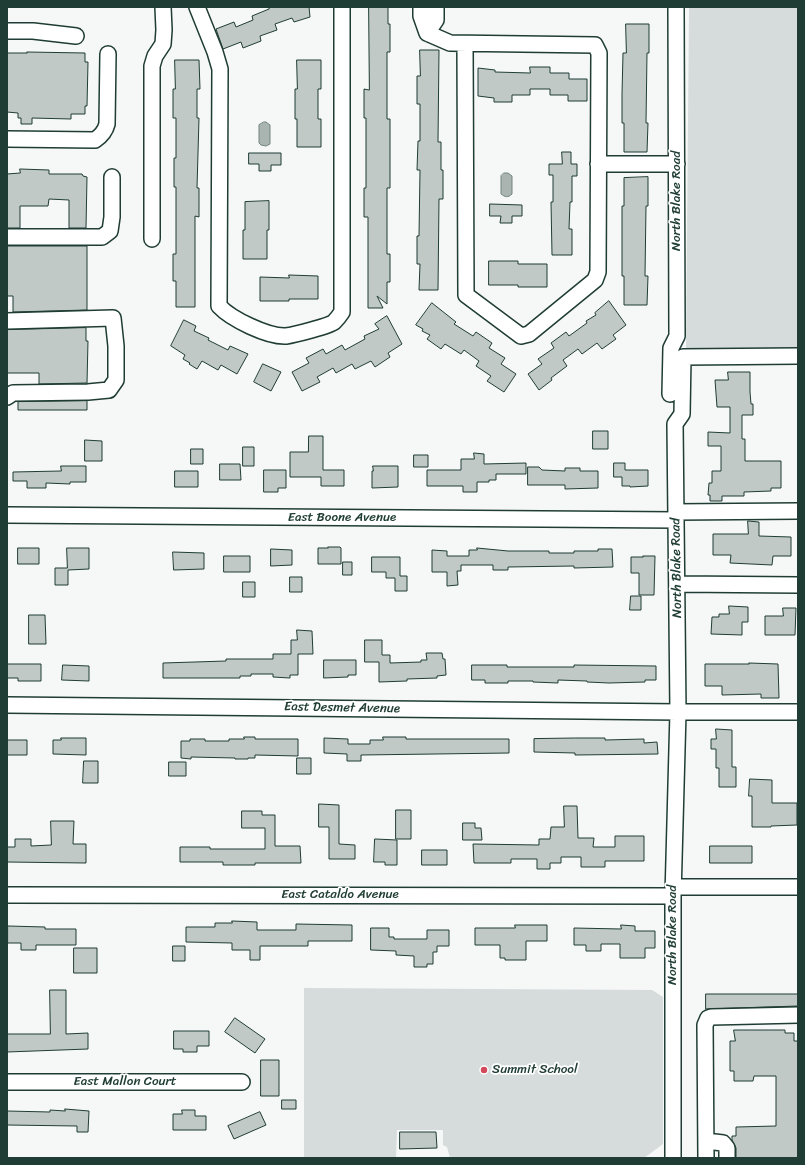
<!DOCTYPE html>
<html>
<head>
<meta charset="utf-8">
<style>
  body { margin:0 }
  #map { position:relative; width:805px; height:1165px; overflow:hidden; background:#f6f7f7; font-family:Sriracha,sans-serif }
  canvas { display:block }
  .frame { position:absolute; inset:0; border:8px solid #1f3d34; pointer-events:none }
</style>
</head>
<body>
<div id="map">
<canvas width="805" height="1165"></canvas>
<div class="frame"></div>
</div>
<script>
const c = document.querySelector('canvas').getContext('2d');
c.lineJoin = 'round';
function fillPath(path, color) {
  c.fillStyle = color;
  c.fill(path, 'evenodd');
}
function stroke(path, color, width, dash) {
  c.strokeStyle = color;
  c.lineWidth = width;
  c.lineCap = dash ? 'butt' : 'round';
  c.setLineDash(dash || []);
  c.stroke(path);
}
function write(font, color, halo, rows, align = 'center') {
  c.font = font + ' Sriracha,sans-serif';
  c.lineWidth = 3.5;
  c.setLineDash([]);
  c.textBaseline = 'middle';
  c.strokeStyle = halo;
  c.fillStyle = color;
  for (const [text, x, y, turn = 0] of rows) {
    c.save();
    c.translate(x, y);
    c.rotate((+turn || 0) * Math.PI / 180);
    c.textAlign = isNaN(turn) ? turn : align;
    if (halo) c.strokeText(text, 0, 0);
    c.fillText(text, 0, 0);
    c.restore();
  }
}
fillPath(new Path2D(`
  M689 7H798V351H686Z
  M304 988 652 990 663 997V1144L644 1158H450L447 1147 443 1145V1130H397L396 1158H304Z`), '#d6dcdb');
const water = new Path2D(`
  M264 122H266L270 125V144L266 146 261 145 259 143V125Z
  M504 173H508L512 176V194C508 198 505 197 501 194V176Z`);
fillPath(water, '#aab5b1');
stroke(water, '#72857f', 1);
const building = new Path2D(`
  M268 7H309L310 17 294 22 292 18 275 24 277 30 260 36 261 41 243 48 241 42 223 49 216 29 234 22 236 27 253 20 252 16 269 9Z
  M369 7H388V24H390V52H387V119H390V188H387V254H390V282H387V304L377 296 383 308H368V217H364V188H366V118H364V89L369 90Z
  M626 24H649V53H647L646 123H648L647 152H624V123H622V94L623 53H626Z
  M420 50H439L438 142H441V170H443V199H439L438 290H419L420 264H417V236H419L420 170H417L418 141H420V104H417V76H420Z
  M27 52 85 53V62H88L87 106H85V114H71V119L32 118V124H21V118H18V113L7 112V53H27Z
  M175 60H199L200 89H197V118H199L197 188H199V217L195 216V307H176V281H173V254H176V187H174V158H176V118H173V89H175Z
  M297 60H321V89H318V119H321V147H297V119H295V89H297Z
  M530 67H550V73H569V79H587V101H568V95H550V89H530V95H512V102H494V98L478 96V68L495 70V72L530 73Z
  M562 152H571V164H577V176H572V202H570L569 229H572V255H552L551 202H553V175H549V164H562Z
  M249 153H281V165H271V171H259V164H249Z
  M20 169 49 170V174H82L83 176 87 177 86 228H69V200L49 199 48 206H20V228H7V174L20 173Z
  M648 177V206H646L645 276H648L647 305H624V276H622V206H624V178Z
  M269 201V230H267V259H243V230H245V202Z
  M490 204 522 205V216H512V223H500L501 216H490Z
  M7 246H87V310L13 312V296H7Z
  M489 261H518V264H547V287H518V285H489Z
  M289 275 318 276V299H289V301H260V277L289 278Z
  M609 301 626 325 613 335 616 339 602 349 597 343 582 354 578 349 563 360 567 366 551 378 552 380 539 390 528 374 542 364 538 359 554 348 551 343 566 332 569 336 587 323 586 321 596 315 595 313Z
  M432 303 456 322 454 324 473 336 476 332 492 343 489 348 505 358 501 364 516 374 504 392 487 381 491 376 476 366 479 361 464 350 461 354 445 344 441 349 427 339 430 335 422 331 423 329 416 325Z
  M387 316 402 344 388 353 390 357 375 367 371 361 355 369 352 364 336 373 333 368 317 377 320 382 302 391 292 372 309 363 306 358 323 349 326 354 342 345 345 350 365 339 364 336 379 329 375 324Z
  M184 320 196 326 194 331 209 338 208 340 228 350 230 346 248 354 237 374 221 365 218 370 202 361 197 369 189 364 190 363 183 359 185 355 171 346Z
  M86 328V341H88L87 383 39 384V373H7V330Z
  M263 364 281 372 271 391 254 382Z
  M728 372H750V392L751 404H753V415H742V439H745V461H781V488H771V491L744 492V496H722V501H710V495H708L709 483H712V471H721V446H708V432L730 433V407H717L715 380H728Z
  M87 401V410H18V402Z
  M593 431H608V449H593Z
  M309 436H323V470H344V486H321V477H290V452H308Z
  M85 440 102 441V461H85Z
  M243 447H254V466H243Z
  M191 449H203V464H191Z
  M474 453 484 454V464L526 463V474H496V480H489V482H477V492H463V486H427V470H461V459H474Z
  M414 455H428V467H414Z
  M614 463H625V470H648V486L630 487V486H622V477H614Z
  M220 464H240L241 480H220Z
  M61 466H86V482H70V484L46 483V488H27V481H13V472L61 471Z
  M373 466H398V487L372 488V471H373Z
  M528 467H539L542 470 565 471V468H580V471H598V488L565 489V485H528Z
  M264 470H286V488H278V492H264Z
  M175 471H198V487H175Z
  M748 521 759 522V536L791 537V556H773L772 565 730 563 731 555H713V534H748Z
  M328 547H340L341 548V564H318V548H328Z
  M18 548H39V564H18Z
  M67 548H89V569L68 570V585H55V568H67Z
  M477 548 508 551H549V553H574V551H598V549H612L613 567 574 568V566L508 567V570H493V565H461V571H457L458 585 447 586V572H432V550L447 551V556H469V550H477Z
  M271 549 292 550V565L271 566Z
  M173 552 204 553V569L174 570Z
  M224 556H250V572H224Z
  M643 556H655L654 595H639V573H631V557H643Z
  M372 557H400V576H407V591H395V578H386V572H372Z
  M343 562H352V575H343Z
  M290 577H302V592H290Z
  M243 582H255V597H243Z
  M631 596H641V610H630Z
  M729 606 748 607V622H742V635L711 634 712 617H719V614H729Z
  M783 608H796L795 635H765V616H783Z
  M29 615H45L46 644H29Z
  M297 630 312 631 313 654H298V675H290V678L273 677V674H251V676H240V678H163V663L226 661V659H273V654H291V640H297Z
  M365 640H382V655H390V663L421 662V660H427L426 653H442L443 659H445L446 675 437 676V678L407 679V681L379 682V662H365Z
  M324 660H356V675H348V677L324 678Z
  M749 663 778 664 779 698H761V694L722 695V686H705V664H749Z
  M7 664H41V681H18V678H7Z
  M63 665 89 666V681L62 680Z
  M472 665H507V667H574V665L656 666V680H645V682L609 683 587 682V681L558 680V683L533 682V681H508V683H485V680H472Z
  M716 729 732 730V767H736V787H719V768H716V749H711V739H716Z
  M244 737H255V739H298V756L255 755V758H248V759H235V758L191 757V759L181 758V741H190V739H205V741H229V739H244Z
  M383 737H406V739H509V753L361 755V761H347V754L324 753V738L348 739V744H370V740H383Z
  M61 738H86V755L53 754V740H61Z
  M575 738H605V740L644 739V743L657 742 658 754 575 755V753L534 752V739Z
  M7 740H27V755H7Z
  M297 758H311V774H297Z
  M84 761H98V783H83Z
  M169 762H186V776H169Z
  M750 779 772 780V803H797V825L771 826V827H752V796H749Z
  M319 804 339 805V844L355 845V859H329V827H319Z
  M564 806H577L578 838H594L593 847H615V836H644V861H605V867H581V857H561V863H550V869H537V859H511V863H474L473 844 539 845V839H550L551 827H564Z
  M396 810H411V839H396Z
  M242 811H262V815H275V846H300L301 863H255V865H223V862H180V847H210V849H265V828H242Z
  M51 821H74L73 844H86V863L7 862V847H15V839H31V846L51 845Z
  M463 823H475V828H481L482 840H463Z
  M375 839 397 840V865H385V862H374Z
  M710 846H752V863H710Z
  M422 850H447V865H422Z
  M232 921 257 922V930H296V924L352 925V941H308V946H260V960H250V950H232V943L186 942V927H215V923H232Z
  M515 925H547V941H526V960H505V958H500V945H475V928H515Z
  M621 925 635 926V931H655V948H645V958H620V944H601V951H586V945H574V928L621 929Z
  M8 926 45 927V929H76V945H36V950H21V943H8Z
  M371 928H389V937H394V939H427V930H449V946H437V952H433V964H427V967H414V956L396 955V951L371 950Z
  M173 946H185V961H173Z
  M74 948H97V973H74Z
  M50 990H66V1034L88 1033V1049L7 1052V1034H50Z
  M706 994H798V1006L706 1009Z
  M235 1018 265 1039 255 1053 225 1032Z
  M734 1030H785V1033H794V1041H798V1158H736V1148L732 1140V1136H736V1127L776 1126V1076H754L753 1081H734V1071H730V1041H735Z
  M174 1031H209V1046H197V1052H183V1049H174Z
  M261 1060H279V1096H261Z
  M282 1100H296V1109H282Z
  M65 1109 89 1111 88 1132H77V1126L7 1125V1111L50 1112V1110L65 1111Z
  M182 1110H195V1116H206V1130H173V1114H182Z
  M260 1112 266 1125 234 1139 228 1126Z
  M400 1132H436L437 1148 400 1149Z`);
fillPath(building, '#c0c9c6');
stroke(building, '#1f3d34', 1);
const minor = new Path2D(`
  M197 7 215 52 220 69 219 306C231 319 268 337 286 336 294 335 329 326 334 322 337 319 340 315 342 312V7
  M421 7V16L427 33 450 43 595 45 599 53 598 272 595 280 529 334 521 336 466 295 465 44
  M7 31H33L76 36
  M427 33 436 20V7
  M7 139 95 140C101 136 105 132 107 124L108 54
  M598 164H677
  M7 237H102L110 231 112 217V177
  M152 239V66L155 56 163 44 164 30 163 7
  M7 321 113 318 116 346V380L109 390 88 392 13 393 7 397
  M670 394 671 348 677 336 676 7
  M676 512 798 511
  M7 515 676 520
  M677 584 798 585
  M7 705 678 712H798
  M673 887H798
  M7 895 673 896
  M7 1082H242
  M706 1141 723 1143 727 1148V1158
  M673 1158V896L678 712 675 424 682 414 683 357 798 356
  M706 1158 705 1025 708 1018 711 1017 798 1015`);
stroke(minor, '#1f3d34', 18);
stroke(minor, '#fff', 15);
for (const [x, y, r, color] of [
  [484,1070,4,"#d1495b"]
]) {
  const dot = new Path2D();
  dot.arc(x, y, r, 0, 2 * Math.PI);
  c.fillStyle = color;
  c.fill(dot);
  stroke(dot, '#fff', 1.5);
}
write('13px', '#1f3d34', '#fff', [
  ["North Blake Road",677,201,-90],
  ["East Boone Avenue",342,518],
  ["North Blake Road",677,568,-91],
  ["East Desmet Avenue",342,708,1],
  ["East Cataldo Avenue",340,895],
  ["North Blake Road",673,935,-90],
  ["East Mallon Court",125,1082]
]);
write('13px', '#1f3d34', '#fff', [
  ["Summit School",492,1070]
], 'left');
</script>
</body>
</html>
